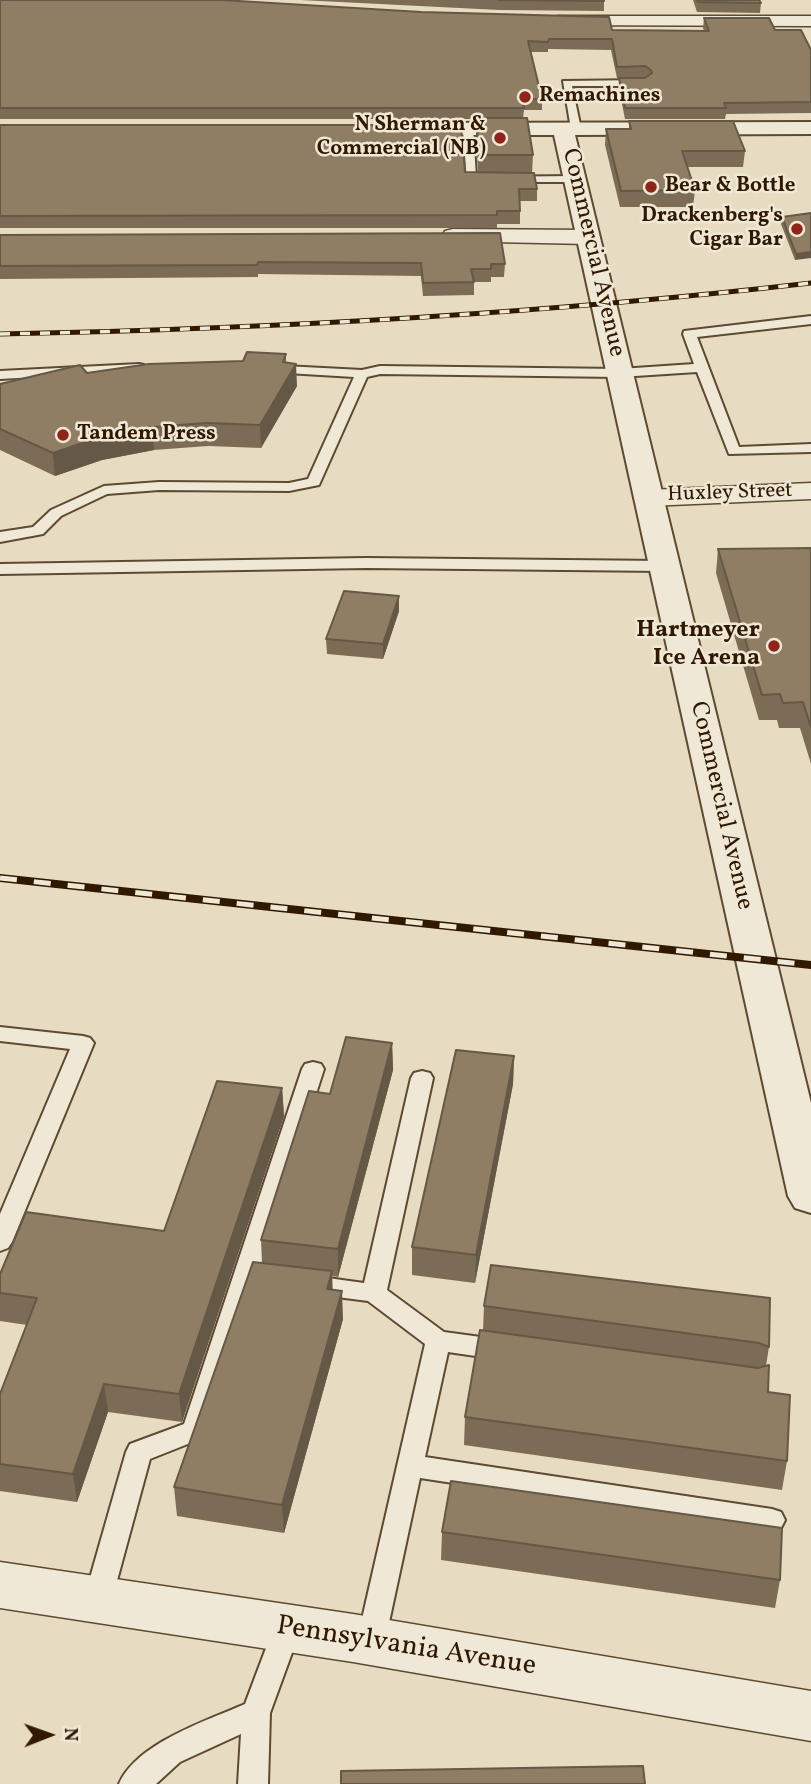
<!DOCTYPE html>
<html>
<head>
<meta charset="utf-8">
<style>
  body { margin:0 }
  #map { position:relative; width:811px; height:1784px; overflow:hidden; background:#e7dcc1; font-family:Vollkorn,serif }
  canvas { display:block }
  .north { position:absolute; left:14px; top:1700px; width:70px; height:70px; -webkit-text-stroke:5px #efe8d7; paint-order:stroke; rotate:89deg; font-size:19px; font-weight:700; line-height:28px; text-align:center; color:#311900 }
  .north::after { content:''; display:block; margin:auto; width:24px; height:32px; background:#311900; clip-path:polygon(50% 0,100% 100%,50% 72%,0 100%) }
</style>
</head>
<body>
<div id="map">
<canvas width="811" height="1784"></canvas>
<div class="north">N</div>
</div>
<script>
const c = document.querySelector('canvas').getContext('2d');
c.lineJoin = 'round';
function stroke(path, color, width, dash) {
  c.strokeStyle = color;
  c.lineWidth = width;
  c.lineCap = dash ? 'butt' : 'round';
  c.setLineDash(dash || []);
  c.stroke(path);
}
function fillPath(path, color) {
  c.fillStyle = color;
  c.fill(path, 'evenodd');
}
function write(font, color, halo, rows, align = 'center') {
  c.font = font + ' Vollkorn,serif';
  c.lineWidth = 5;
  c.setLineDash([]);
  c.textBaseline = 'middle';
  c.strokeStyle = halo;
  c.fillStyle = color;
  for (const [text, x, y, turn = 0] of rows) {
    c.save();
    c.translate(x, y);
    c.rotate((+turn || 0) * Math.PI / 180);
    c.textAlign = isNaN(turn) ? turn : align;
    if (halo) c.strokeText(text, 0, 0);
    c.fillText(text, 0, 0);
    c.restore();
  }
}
const service = new Path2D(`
  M563 81 644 80 649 83 644 86H572L581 129 576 132 571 129Z
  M468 126 473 129 476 177 574 176 579 179 574 182H467L463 129Z
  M811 316V324L697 337 739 447 811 444V452L729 454 697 372 620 377 380 374 367 377 319 485 289 491 159 490 107 494 61 516 43 534 0 542V532L33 527 51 510 104 486 159 482 289 483 308 479 354 377 270 372 263 368 265 365 362 370 380 366 620 369 694 364 683 334 684 331Z
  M139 364 144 365V371L0 379V371Z
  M366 558 664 561 672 566 664 571 366 568 0 574V564Z
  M0 1027 83 1036 90 1038 94 1043 12 1242 8 1248 0 1251V1214L70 1049 0 1041Z
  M313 1062 321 1064 324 1069 207 1431 203 1438 150 1459 112 1599 108 1608 98 1611 88 1608 84 1599 126 1452 130 1444 184 1424 302 1069 305 1064Z
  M422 1071 430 1073 433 1078 387 1290 444 1332 503 1340 512 1343 515 1350 512 1357 503 1360 448 1352 425 1457 772 1509 781 1512 785 1520 781 1528 772 1531 420 1478 385 1641 381 1650 371 1654 361 1650 357 1641 425 1344 368 1301 306 1293 298 1290 294 1284 298 1278 306 1275 364 1283 411 1078 414 1073Z
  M287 1616 297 1619 301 1628 270 1713 268 1784H238L241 1734 180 1762 156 1784H119C137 1743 206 1721 245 1704L277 1619Z`);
const minor = new Path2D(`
  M559 16H811V26L553 25 550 21 553 17Z
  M453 229 588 230 596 232 599 237 596 242 588 244 445 241 442 236 445 231Z
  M811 483V499L648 506 638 504 634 498 638 492 648 490Z
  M0 1562 353 1614 811 1691V1741L353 1662 0 1608Z`);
const tertiary = new Path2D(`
  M811 122V134L575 135 811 1103V1213L795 1208 788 1196 554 135H408L401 133 398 129 401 125 408 123Z`);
stroke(service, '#5e4a30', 4);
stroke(minor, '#5e4a30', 3);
stroke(tertiary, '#5e4a30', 4);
fillPath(service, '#efe8d7');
fillPath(minor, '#efe8d7');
fillPath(tertiary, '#efe8d7');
const railFar1 = new Path2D(`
  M0 334C271 329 541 314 811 283`);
const rail = new Path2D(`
  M0 878 811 965`);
stroke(railFar1, '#311900', 5);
stroke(rail, '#311900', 8);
stroke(railFar1, '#efe8d7', 3.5, [10]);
stroke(rail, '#efe8d7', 5, [17]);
fillPath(new Path2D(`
  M0 0 612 30 704 31 703 28 704 18 775 30 811 50V113L726 114 725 119H625L619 89V78H617L611 50 548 49V52H531L542 99V110H524L523 118 533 155 532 173 537 189V201H520V224H497V228H0V125L465 172H478L476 137V119H0Z
  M300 0H604V11L499 10Z
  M693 0H759L761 3 760 13 697 12Z
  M629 121 745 151 743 167H687L695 190 693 207H620L605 145 606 129H629Z
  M811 213 795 260 781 224 782 217Z
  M0 235 505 264 504 277H491V282H474V295L423 296 421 276 258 274V277L0 279Z
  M286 354V363L297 386 261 448 208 446 154 450 102 460 55 476 0 450V384L87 373 243 361Z
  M811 548V764L800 728H779L777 720H759L716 573 718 549Z
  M399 596V611L383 659 327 654 326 639Z
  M392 1043 393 1070 338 1277 332 1276V1289L343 1319 284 1533 177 1516 174 1487 262 1263 261 1240 330 1094Z
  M514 1056 513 1084 475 1283 412 1275V1247Z
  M282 1088 284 1116 182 1422 108 1412 77 1502 0 1491V1394L27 1325 0 1321V1274L164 1231Z
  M770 1298 769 1347 766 1366 768 1392 787 1461 782 1490 464 1445 465 1417 483 1331 484 1306Z
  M442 1532 780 1580 775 1608 441 1560Z`), '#7c6c56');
fillPath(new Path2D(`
  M811 252V258L795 260 796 254Z
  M296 364 297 386 261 448 260 425Z
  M152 427 154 450 102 460 55 476 53 453 100 437Z
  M399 596V611L383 659V644Z
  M392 1043 393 1070 338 1277V1249Z
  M514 1056 513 1084 475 1283 476 1255Z
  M282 1088 284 1116 182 1422 179 1394Z
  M332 1271 333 1299 327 1289Z
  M342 1291 343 1319 284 1533 282 1505Z
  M104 1384 108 1412 77 1502 73 1474Z`), '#655846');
const building = new Path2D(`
  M0 0H222L421 12 609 17 612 30 709 31 704 18H769L775 30H801L811 50V102L724 103 726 108H625L619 78H645L652 73 651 70 645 66 617 67 612 39H549L548 42 528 41 542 99H522L524 108H0Z
  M498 0H604V1L499 0Z
  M697 0H759L761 3 698 2Z
  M476 118H527L533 155H479Z
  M629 121H733L745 151H682L695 190 621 191 606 129H631Z
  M0 125H461L465 172 534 173 537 189H519L520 211H497V215L0 216Z
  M811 213V252L796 254 782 217Z
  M500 233 505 264H491V269H471L474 282 423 283 421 263 258 262 257 265 0 266V235Z
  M247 352 286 354 283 362 296 364 260 425 207 423 152 427 100 437 53 453 0 429V384L80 365 87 373 149 364 243 361Z
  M811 548V727L803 702 783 703 780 694 762 695 718 549Z
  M344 591 399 596 383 644 326 639Z
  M346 1037 392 1043 338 1249 261 1240 309 1091 330 1094Z
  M456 1050 514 1056 476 1255 412 1247Z
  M217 1081 282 1088 179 1394 104 1384 73 1474 0 1464V1394L37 1298 0 1293V1274L26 1212 164 1231Z
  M253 1262 332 1271 327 1289 342 1291 282 1505 174 1487Z
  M491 1265 770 1298 769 1347 759 1343 484 1306Z
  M480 1330 758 1368 769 1365 768 1392 790 1395 787 1461 465 1417Z
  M451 1481 782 1528 780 1580 442 1532Z
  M643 1766 645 1784H341V1771Z`);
fillPath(building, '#907e64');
stroke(building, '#655846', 2);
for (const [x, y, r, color] of [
  [525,97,7,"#8f2418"],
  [500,138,7,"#8f2418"],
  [651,187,7,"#8f2418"],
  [797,229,7,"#8f2418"],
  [63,435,7,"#8f2418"],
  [774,646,7,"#8f2418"]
]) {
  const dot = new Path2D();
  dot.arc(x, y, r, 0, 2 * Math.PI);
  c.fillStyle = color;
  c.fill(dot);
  stroke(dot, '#efe8d7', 2.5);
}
write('bold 21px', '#311900', '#efe8d7', [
  ["Remachines",539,97],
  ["N Sherman &",486,126,"right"],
  ["Commercial (NB)",486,150,"right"],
  ["Bear & Bottle",665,187],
  ["Drackenberg's",783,217,"right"],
  ["Cigar Bar",783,241,"right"],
  ["Tandem Press",77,435]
], 'left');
write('21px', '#311900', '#efe8d7', [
  ["Huxley Street",730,494,-2]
]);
write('24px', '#311900', '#efe8d7', [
  ["Commercial Avenue",592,253,77],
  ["Commercial Avenue",720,806,77]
]);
write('bold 24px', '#311900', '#efe8d7', [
  ["Hartmeyer",760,632],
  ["Ice Arena",760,660]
], 'right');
write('28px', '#311900', '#efe8d7', [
  ["Pennsylvania Avenue",406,1648,9]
]);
</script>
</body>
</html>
